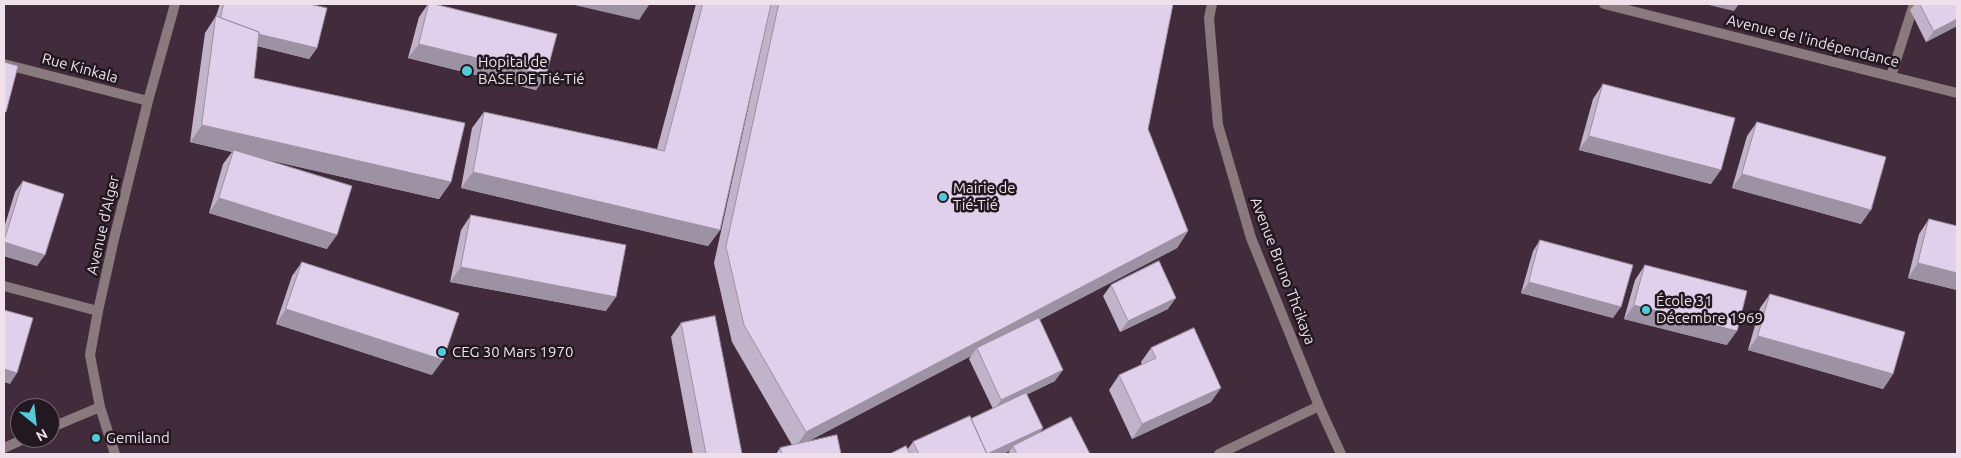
<!DOCTYPE html>
<html>
<head>
<meta charset="utf-8">
<style>
  body { margin:0 }
  #map { position:relative; width:1961px; height:458px; overflow:hidden; background:#422c3b; font-family:Ubuntu,sans-serif }
  canvas { display:block }
  .frame { position:absolute; inset:0; border:5px solid #efe0ea; pointer-events:none }
  .north { position:absolute; left:10px; top:398px; width:50px; height:50px; box-sizing:border-box; background:#22181f; border:1px solid #746870; border-radius:50%; rotate:151deg; font-size:14px; font-weight:700; line-height:20px; text-align:center; color:#efe0ea }
  .north::after { content:''; display:block; margin:auto; width:18px; height:22px; background:#52cbd9; clip-path:polygon(50% 0,100% 100%,50% 72%,0 100%) }
</style>
</head>
<body>
<div id="map">
<canvas width="1961" height="458"></canvas>
<div class="frame"></div>
<div class="north">N</div>
</div>
<script>
const c = document.querySelector('canvas').getContext('2d');
c.lineJoin = 'round';
function stroke(path, color, width, dash) {
  c.strokeStyle = color;
  c.lineWidth = width;
  c.lineCap = dash ? 'butt' : 'round';
  c.setLineDash(dash || []);
  c.stroke(path);
}
function fillPath(path, color) {
  c.fillStyle = color;
  c.fill(path, 'evenodd');
}
function write(font, color, halo, rows, align = 'center') {
  c.font = font + ' Ubuntu,sans-serif';
  c.lineWidth = 5;
  c.setLineDash([]);
  c.textBaseline = 'middle';
  c.strokeStyle = halo;
  c.fillStyle = color;
  for (const [text, x, y, turn = 0] of rows) {
    c.save();
    c.translate(x, y);
    c.rotate((+turn || 0) * Math.PI / 180);
    c.textAlign = isNaN(turn) ? turn : align;
    if (halo) c.strokeText(text, 0, 0);
    c.fillText(text, 0, 0);
    c.restore();
  }
}
stroke(new Path2D(`
  M1212 4 1209 18 1218 125 1251 238 1319 406 1341 454
  M4 64 148 101
  M1891 76 1914 4
  M4 286 98 311
  M50 428 100 407
  M4 448 26 438
  M115 454 100 407 90 355 98 311 114 239 148 101 175 4
  M1219 454 1319 406`), '#8b7a7d', 10);
stroke(new Path2D(`
  M1604 4 1957 93`), '#8b7a7d', 10);
fillPath(new Path2D(`
  M220 4H309L317 48 309 59 257 46 254 78 451 182 439 199 264 159 327 249 209 213 223 164 232 152 190 142 205 33 216 16Z
  M428 4H434L546 75 536 90 408 58 419 17Z
  M696 4H771L720 230 708 246 461 188 472 128 484 112 657 149Z
  M771 4H1173L1148 129 1188 231 1177 248 1039 320 1055 381 1027 394 1043 428 1039 433 1090 454H1008L1010 451 1002 454H890L907 450 913 442 971 419 993 409 969 359 971 356 808 441 841 454H776L780 448 792 445 732 342 714 263Z
  M1915 4H1957V26L1926 42 1910 10Z
  M1603 84 1711 184 1579 150 1593 99Z
  M1757 122 1861 224 1732 188 1747 136Z
  M23 181 37 266 4 256V228L15 192Z
  M471 215 606 311 450 282 461 230Z
  M1929 219 1957 226V290L1908 278 1919 234Z
  M1540 240 1613 318 1521 293 1533 251Z
  M302 262 432 375 276 324 292 276Z
  M1645 265 1727 345 1624 319 1635 280Z
  M1111 285 1168 309 1120 332 1103 296Z
  M1770 294 1893 374 1883 389 1748 350 1760 308Z
  M681 323 742 454H693L671 337Z
  M1151 348 1211 402 1132 439 1109 390 1119 375 1142 365 1141 362Z`), '#c1b3ca');
fillPath(new Path2D(`
  M570 4H642L649 5 639 20Z
  M1710 4H1739L1734 11 1709 5Z
  M1957 19V26L1926 42 1934 31Z
  M219 24 317 48 309 59 214 35Z
  M419 44 546 75 536 90 408 58Z
  M202 125 451 182 439 199 233 152 234 150 232 152 190 142Z
  M1589 136 1721 170 1711 184 1579 150Z
  M473 172 720 230 708 246 461 188Z
  M1742 174 1871 210 1861 224 1732 188Z
  M219 198 337 235 327 249 209 213Z
  M1188 231 1177 248 979 352 977 348 971 356 794 449 806 432Z
  M4 242 45 255 37 266 4 256Z
  M1918 263 1957 273V290L1908 278Z
  M461 267 616 297 606 311 450 282Z
  M1529 282 1621 307 1613 318 1521 293Z
  M1176 298 1168 309 1120 332 1128 321Z
  M1634 305 1737 331 1727 345 1624 319Z
  M286 309 443 360 432 375 276 324Z
  M1758 336 1893 374 1883 389 1748 350Z
  M4 369 17 373 10 384 4 382Z
  M1063 370 1055 381 994 411 1001 400Z
  M1221 388 1211 402 1132 439 1142 424Z
  M1043 428 1035 439 1013 446 1010 451 1002 454H987Z`), '#9d92a4');
const building = new Path2D(`
  M224 4H309L327 8 317 48 258 34 259 32 221 18Z
  M429 4H434L557 34 546 75 419 44Z
  M703 4H771L720 230 473 172 484 112 664 151Z
  M779 4H1173L1148 129 1188 231 806 432 744 325 726 247Z
  M1920 4H1957V19L1934 31Z
  M216 16 259 32 254 78 465 123 451 182 202 125Z
  M4 62 18 66 6 112H4Z
  M1603 84 1735 118 1721 170 1589 136Z
  M1757 122 1886 157 1871 210 1742 174Z
  M234 150 352 186 337 235 219 198Z
  M23 181 64 194 45 255 4 242Z
  M471 215 626 245 616 297 461 267Z
  M1929 219 1957 226V273L1918 263Z
  M1540 240 1633 265 1621 307 1529 282Z
  M1159 261 1176 298 1128 321 1111 285Z
  M302 262 459 313 443 360 286 309Z
  M1645 265 1747 291 1737 331 1634 305Z
  M1770 294 1905 332 1893 374 1758 336Z
  M4 310 33 318 17 373 4 369Z
  M715 316 742 454H706L681 323Z
  M1039 318 1063 370 1001 400 977 348Z
  M1194 328 1221 388 1142 424 1119 375 1156 358 1151 348Z
  M1026 393 1043 428 987 454 971 419Z
  M970 416 987 454H919L913 442Z
  M1071 417 1090 454H1017L1013 446Z
  M837 435 841 454H782L780 448Z
  M906 446 910 454H890Z`);
fillPath(building, '#e0d0eb');
stroke(building, '#9d92a4', 1);
for (const [x, y, r, color] of [
  [467,71,6,"#52cbd9"],
  [943,197,5,"#52cbd9"],
  [1646,310,5,"#52cbd9"],
  [442,352,5,"#52cbd9"],
  [96,438,5,"#52cbd9"]
]) {
  const dot = new Path2D();
  dot.arc(x, y, r, 0, 2 * Math.PI);
  c.fillStyle = color;
  c.fill(dot);
  stroke(dot, '#22181f', 2);
}
write('15px', '#efe0ea', '#22181f', [
  ["Avenue de l'indépendance",1813,41,14],
  ["Rue Kinkala",80,68,15],
  ["Avenue d'Alger",103,225,-77],
  ["Avenue Bruno Thcikaya",1283,271,69]
]);
write('15px', '#efe0ea', '#22181f', [
  ["Hopital de",478,62],
  ["BASE DE Tié-Tié",478,79],
  ["Mairie de",953,188],
  ["Tié-Tié",953,205],
  ["École 31",1656,301],
  ["Décembre 1969",1656,318],
  ["CEG 30 Mars 1970",452,352],
  ["Gemiland",106,438]
], 'left');
</script>
</body>
</html>
